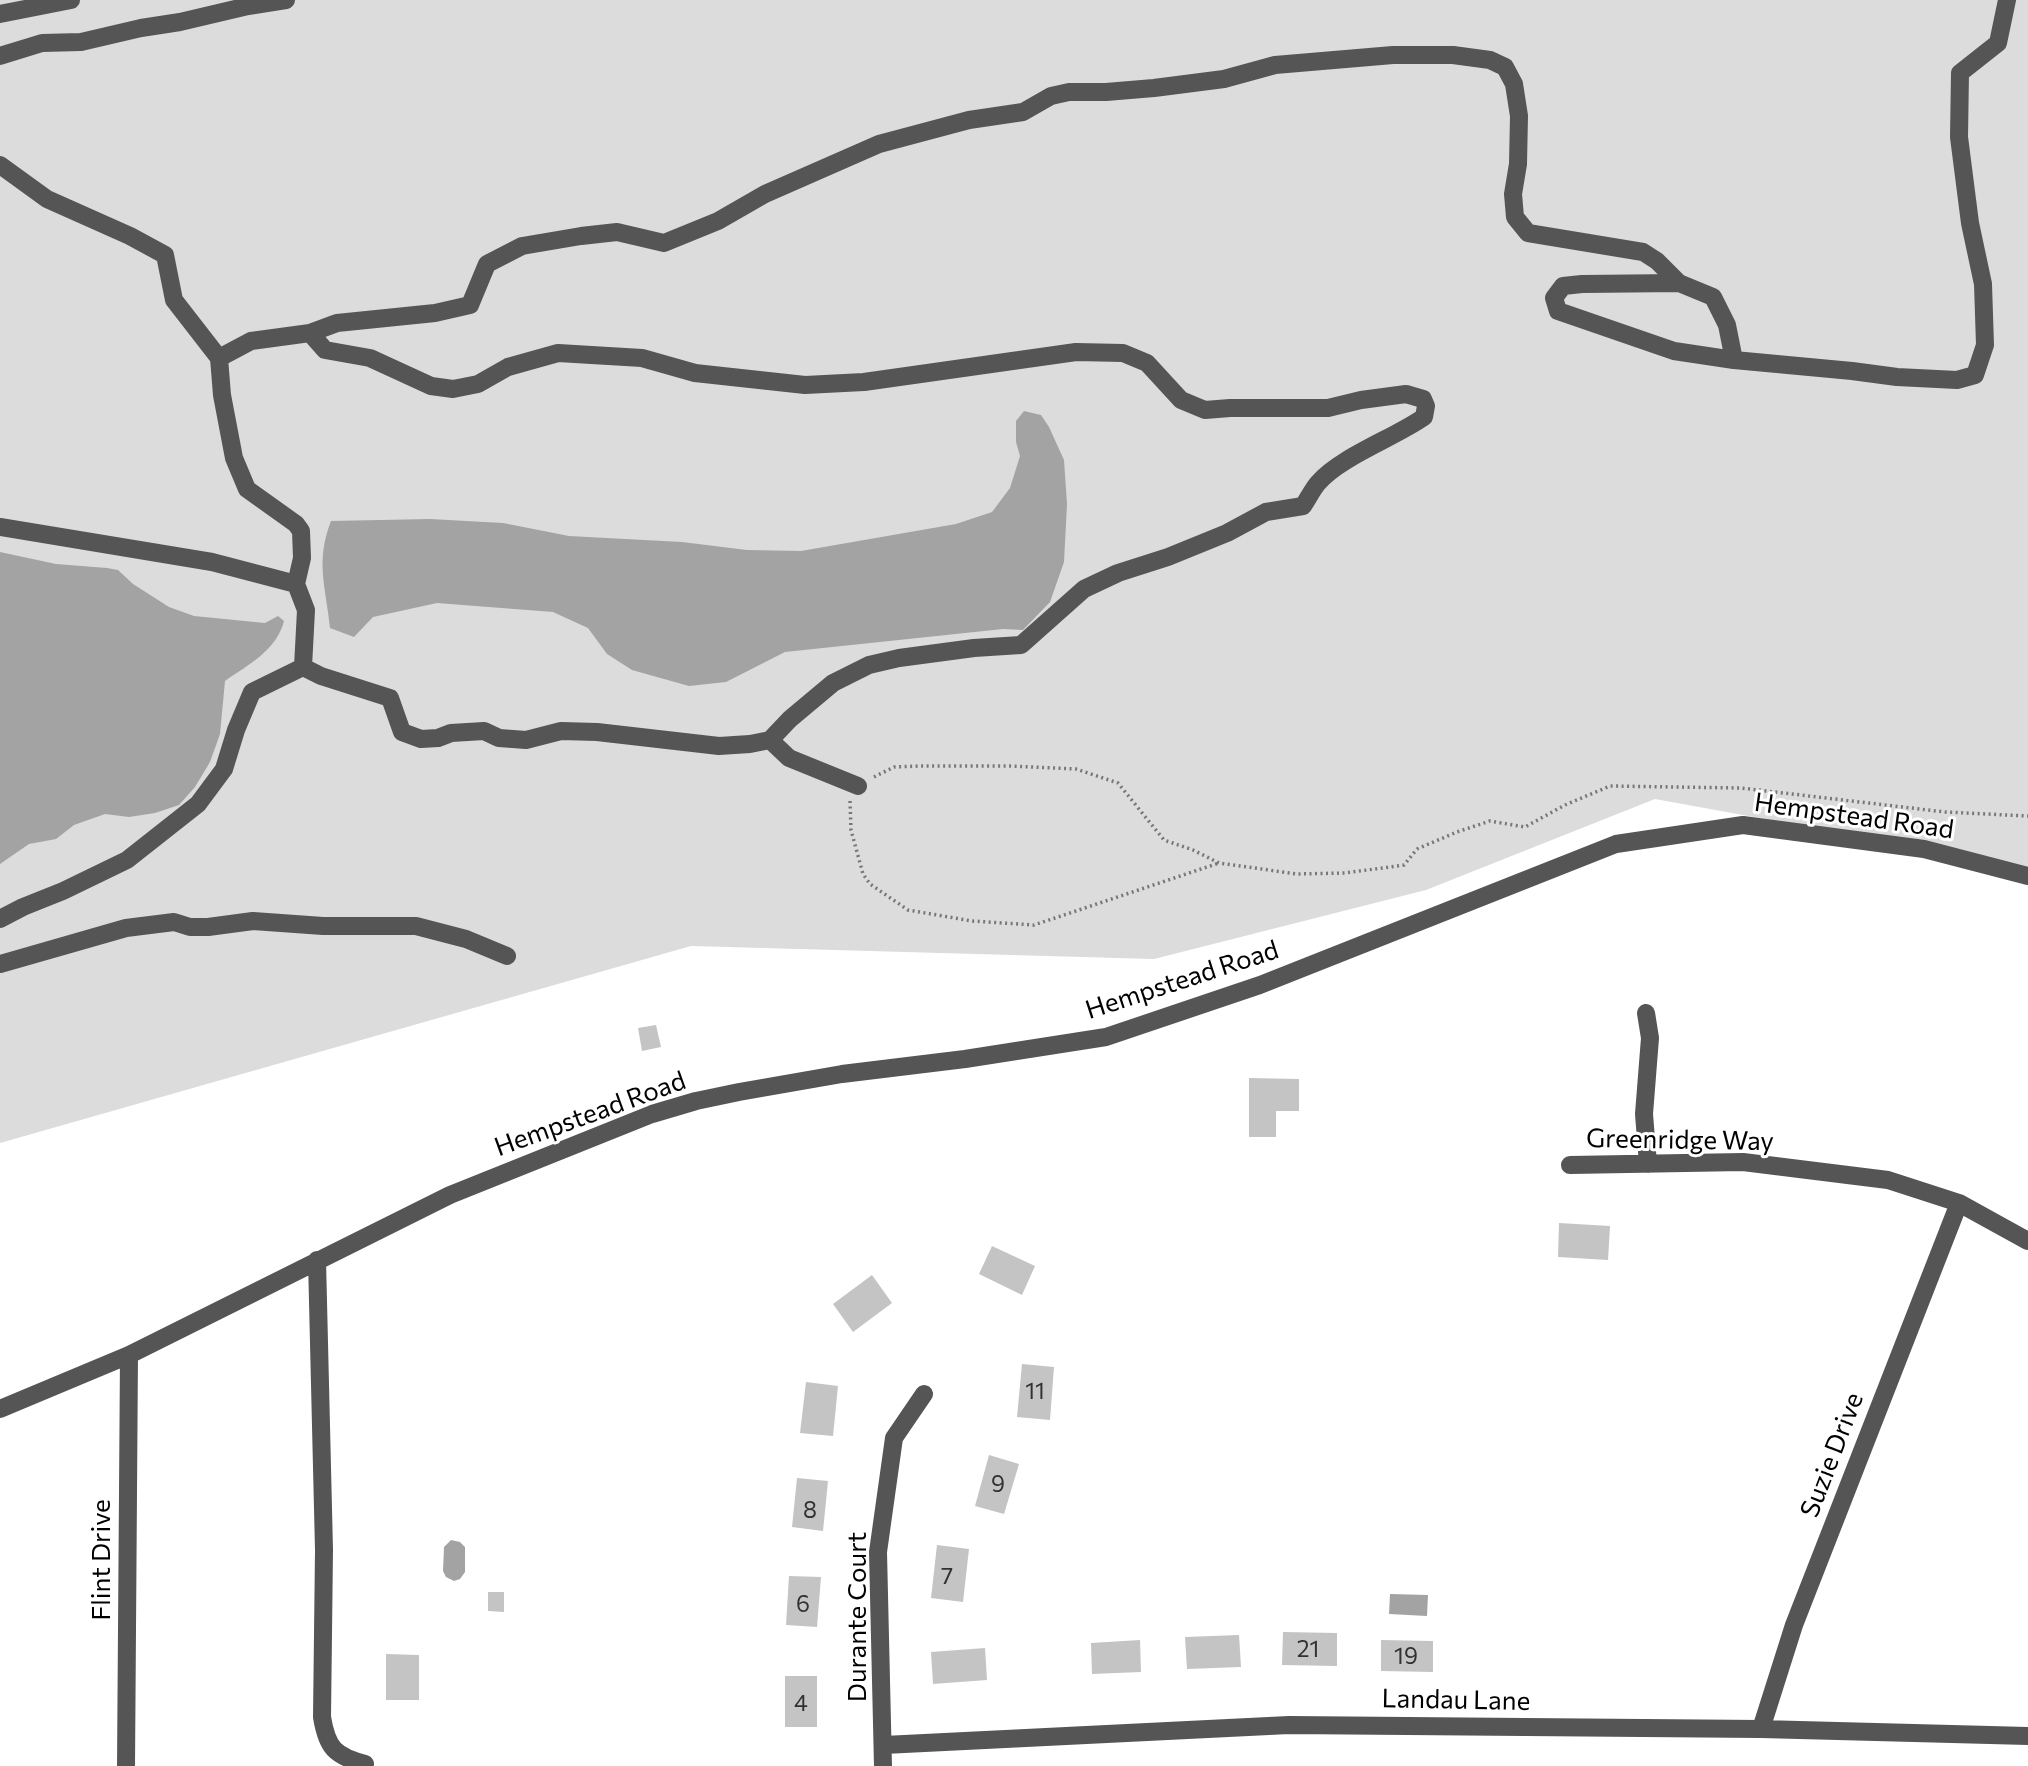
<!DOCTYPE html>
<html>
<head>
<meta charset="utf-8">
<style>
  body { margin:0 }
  canvas { display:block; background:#fff }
</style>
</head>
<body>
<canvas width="2028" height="1766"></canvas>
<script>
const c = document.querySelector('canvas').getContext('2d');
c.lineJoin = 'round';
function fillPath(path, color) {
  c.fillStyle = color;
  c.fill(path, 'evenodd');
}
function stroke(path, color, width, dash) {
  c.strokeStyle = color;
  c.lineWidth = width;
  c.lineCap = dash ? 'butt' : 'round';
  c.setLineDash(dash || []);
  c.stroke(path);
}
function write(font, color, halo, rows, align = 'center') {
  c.font = font + ' Commissioner,sans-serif';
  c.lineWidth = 6;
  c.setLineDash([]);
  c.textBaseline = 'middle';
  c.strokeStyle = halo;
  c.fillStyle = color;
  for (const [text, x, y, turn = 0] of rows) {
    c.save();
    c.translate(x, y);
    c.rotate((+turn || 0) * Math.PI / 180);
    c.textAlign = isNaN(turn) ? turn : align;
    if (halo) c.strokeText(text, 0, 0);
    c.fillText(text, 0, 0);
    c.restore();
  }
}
fillPath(new Path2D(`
  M0 0H2028V867L1655 799 1426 890 1154 959 691 946 0 1143Z`), '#dcdcdc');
fillPath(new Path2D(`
  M1024 411 1041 415 1049 427 1064 460 1067 504 1064 562 1050 602 1023 630 1003 629 785 652 726 682 689 686 632 670 607 654 588 628 553 612 437 603 373 617 354 637 330 628C326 587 315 562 331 521L430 519 503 523 569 536 682 542 747 550 801 551 956 524 992 512 1010 488 1020 456 1016 442V421Z
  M0 552 56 564 107 568 118 570 133 584 169 607 194 616 265 623 278 616 284 621C276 651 249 664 225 681L220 734 210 762 195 787 179 805 155 813 129 817 105 814 74 825 56 839 29 844 0 864Z
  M451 1540 460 1542 465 1547V1572L460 1579 454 1581 446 1577 443 1571 444 1547Z
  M1390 1594 1428 1595 1427 1616 1389 1614Z`), '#a3a3a3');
fillPath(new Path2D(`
  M656 1025 661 1047 642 1051 638 1028Z
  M1249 1078 1299 1079V1111H1276V1137H1249Z
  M1559 1223 1610 1226 1608 1260 1558 1257Z
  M992 1246 1035 1266 1022 1295 979 1274Z
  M872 1275 892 1303 853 1332 833 1304Z
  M1022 1364 1054 1367 1050 1420 1017 1417Z
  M806 1382 838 1386 833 1436 800 1433Z
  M989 1455 1019 1464 1004 1514 975 1506Z
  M797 1478 828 1481 823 1531 792 1527Z
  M937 1545 969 1549 963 1602 931 1598Z
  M789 1576 821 1577 817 1627 786 1625Z
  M488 1592H504V1612L488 1611Z
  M1283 1632 1337 1633V1666L1282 1665Z
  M1239 1635 1241 1667 1187 1669 1185 1637Z
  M1140 1640 1141 1672 1092 1674 1091 1643Z
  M1381 1640 1433 1641V1672L1381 1671Z
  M985 1648 987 1680 933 1684 931 1652Z
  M386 1654 419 1655V1700H386Z
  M785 1676H817V1727H785Z`), '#c4c4c4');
stroke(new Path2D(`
  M874 777 894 767 920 766H1011L1076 769 1118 783 1164 840 1193 850 1219 863 1297 874 1345 873 1404 865 1417 849 1457 832 1490 821 1525 827 1565 805 1610 786 1741 788 1945 812 2028 816
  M850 801 851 830 863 874 870 884 908 910 972 921 1034 925 1219 863`), '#777', 3.5, [2, 3.5]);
stroke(new Path2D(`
  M0 14 71 0
  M0 56 42 43 81 42 141 28 180 22 248 6 286 0
  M0 165 47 199 130 236 165 255 174 300 219 358 222 395 234 458 247 489 296 524 301 531 302 558 296 584 306 610 303 667 321 676 390 698 402 732 421 739 438 738 451 733 484 731 499 738 526 740 561 731 597 732 719 746 750 744 770 740 790 719 833 683 869 665 899 658 974 648 1021 645 1084 589 1118 573 1168 557 1227 533 1266 512 1303 506C1308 499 1312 490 1318 483 1340 457 1394 438 1424 417L1426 406 1423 399 1406 394 1361 400 1328 408H1230L1205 410 1181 400 1147 363 1123 353 1076 352 864 382 805 385 695 373 642 358 558 353 508 367 478 384 453 389 431 386 370 358 325 350 310 333
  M219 358 251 341 310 333 337 323 435 313 470 305 487 264 522 246 581 236 617 232 664 243 718 221 765 194 879 144 969 120 1023 112 1051 96 1069 92H1106L1154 88 1224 79 1275 65 1393 55H1453L1490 60 1505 67 1514 84 1519 116 1518 164 1513 194 1515 217 1528 233 1643 252 1657 261 1679 283
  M1734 360 1727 325 1713 297 1679 283 1582 284 1563 286 1554 298 1558 311 1674 351 1734 360 1852 371 1897 377 1957 380 1975 375 1985 345 1983 284 1970 223 1959 137 1960 73 1998 43 2007 0
  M0 527 212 562 296 584
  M770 740 789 758 858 786
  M0 919 23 907 63 891 127 860 198 804 224 769 236 730 252 692 303 667
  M0 964 126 928 174 922 190 927H208L253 921 323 926H416L466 939 507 956
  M1646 1013 1650 1038 1644 1114 1648 1164
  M1570 1165 1743 1162 1888 1180 1959 1203 2028 1241
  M317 1260 324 1550 322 1717C327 1748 335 1756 365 1764
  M0 1409 129 1355 450 1195 652 1114 696 1101 739 1092 842 1074 965 1059 1106 1037 1260 985 1616 844 1743 825 1924 849 2028 876
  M1761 1729 1794 1625 1959 1203
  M884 1745 1289 1725 1761 1729 2028 1736
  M126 1766 129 1355
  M883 1766 878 1552 894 1438 924 1394`), '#555', 18);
write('23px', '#313131', null, [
  ["11",1035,1391],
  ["9",998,1484],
  ["8",810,1510],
  ["7",947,1576],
  ["6",803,1604],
  ["21",1308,1649],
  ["19",1406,1656],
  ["4",801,1703]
]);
write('26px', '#000', '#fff', [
  ["Hempstead Road",1854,816,8],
  ["Hempstead Road",1182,980,-18],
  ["Hempstead Road",590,1114,-20],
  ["Greenridge Way",1680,1140,1],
  ["Suzie Drive",1832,1455,-69],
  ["Flint Drive",101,1560,-90],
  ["Durante Court",857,1617,-90],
  ["Landau Lane",1456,1700,1]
]);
</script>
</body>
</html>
